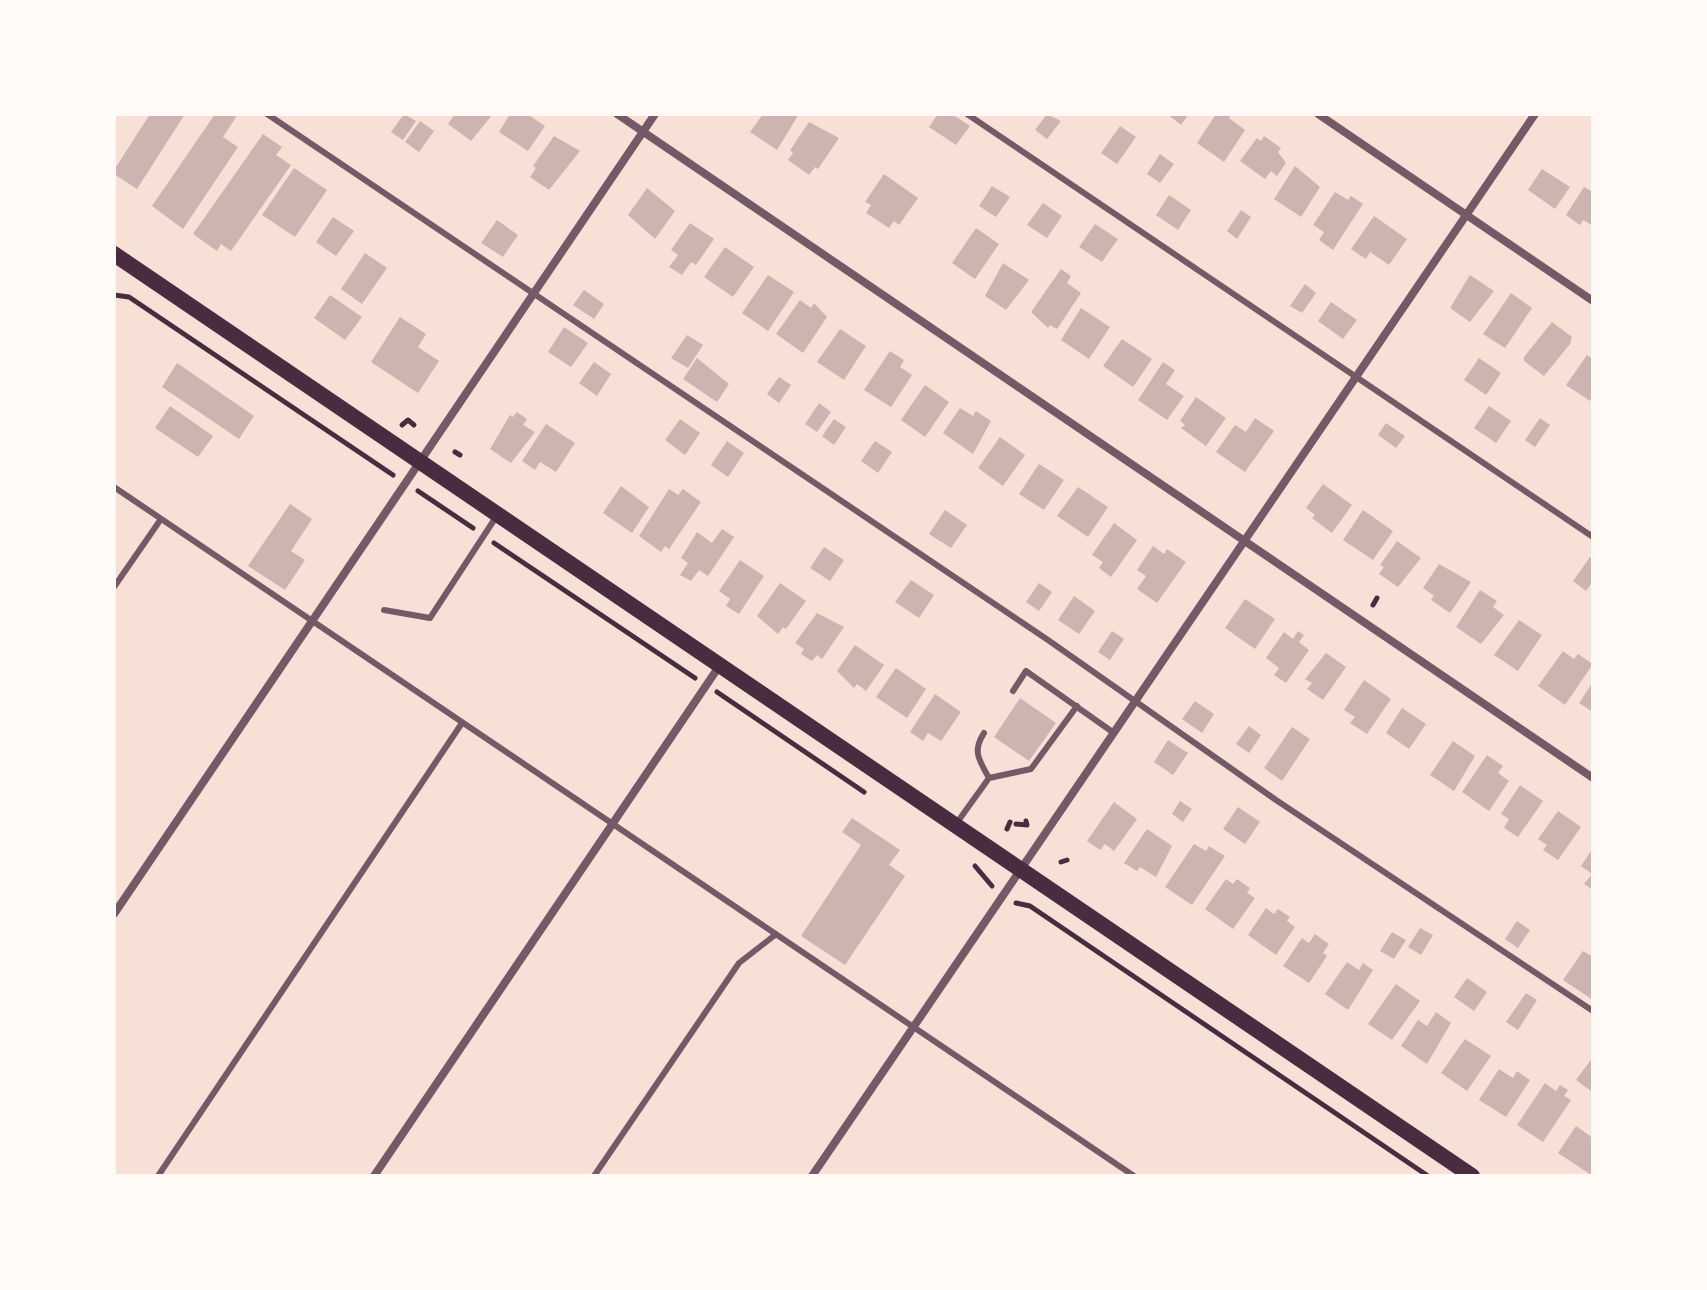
<!DOCTYPE html>
<html>
<head>
<meta charset="utf-8">
<style>
  body { margin:0 }
  #map { position:relative; width:1707px; height:1290px; overflow:hidden; background:#f7e1d7; font-family:"IBM Plex Serif",serif }
  canvas { display:block }
  .frame { position:absolute; inset:0; border:116px solid #fffaf5; pointer-events:none }
</style>
</head>
<body>
<div id="map">
<canvas width="1707" height="1290"></canvas>
<div class="frame"></div>
</div>
<script>
const c = document.querySelector('canvas').getContext('2d');
c.lineJoin = 'round';
function fillPath(path, color) {
  c.fillStyle = color;
  c.fill(path, 'evenodd');
}
function stroke(path, color, width, dash) {
  c.strokeStyle = color;
  c.lineWidth = width;
  c.lineCap = dash ? 'butt' : 'round';
  c.setLineDash(dash || []);
  c.stroke(path);
}
fillPath(new Path2D(`
  M150 114H185L137 189 114 174V170Z
  M215 114H238L223 137 238 147 183 229 152 206Z
  M404 114 416 121 403 140 391 132Z
  M455 114H493L471 141 448 124Z
  M510 114H527L545 126 528 151 499 132Z
  M763 114H799L777 150 750 132Z
  M938 114H952L970 126 956 145 929 127Z
  M1047 114 1061 121 1047 139 1035 130Z
  M1167 114H1189L1181 125Z
  M1216 114H1232L1229 118 1245 130 1224 162 1197 143Z
  M420 121 434 131 419 152 405 142Z
  M809 122 839 138 818 169 815 167 809 175 788 160 793 153 790 150Z
  M1120 126 1136 137 1117 164 1101 153Z
  M263 134 282 147 276 155 291 165 231 251 221 244 217 251 193 234Z
  M554 136 580 151 549 190 530 177 536 168 533 166Z
  M1264 136 1281 148 1278 152 1286 163 1277 176 1271 171 1265 179 1240 161 1257 138 1261 141Z
  M1160 154 1174 164 1160 183 1147 174Z
  M1295 166 1320 187 1301 217 1274 199Z
  M294 168 327 190 295 237 262 215Z
  M1542 169 1570 187 1555 209 1528 190Z
  M884 174 918 198 899 225 894 221 889 228 866 213 871 205 865 202Z
  M992 186 1010 197 996 217 979 206Z
  M1584 187 1593 192V226L1583 220 1580 225 1566 215Z
  M647 188 675 211 655 239 628 215Z
  M1335 192 1348 200 1351 196 1363 204 1333 250 1319 240 1324 232 1313 225Z
  M1169 195 1191 210 1178 230 1156 215Z
  M1043 203 1062 216 1047 238 1027 225Z
  M1241 210 1251 217 1237 239 1227 231Z
  M1374 216 1407 239 1389 265 1370 252 1366 259 1351 249Z
  M333 217 354 231 336 256 316 242Z
  M497 220 518 235 503 257 481 243Z
  M690 223 714 239 696 265 691 262 682 275 669 267 678 255 671 250Z
  M1095 224 1118 239 1102 262 1079 247Z
  M976 228 999 244 975 279 952 263Z
  M725 247 754 267 733 297 704 277Z
  M365 253 387 268 362 304 341 289Z
  M1003 263 1029 280 1006 310 985 296Z
  M1061 269 1071 276 1067 283 1081 293 1057 329 1050 325 1048 328 1031 312Z
  M768 275 794 292 768 331 742 313Z
  M1470 275 1494 291 1470 322 1450 308Z
  M1305 284 1316 293 1302 313 1290 306Z
  M584 290 604 304 594 319 573 305Z
  M1511 293 1532 308 1505 348 1483 334Z
  M330 295 362 317 345 340 314 318Z
  M800 300 811 308 814 303 827 317 803 353 776 334Z
  M1331 302 1357 320 1343 339 1318 321Z
  M1081 308 1110 327 1089 359 1061 340Z
  M400 317 426 334 418 347 439 361 418 393 371 362Z
  M1552 322 1572 337 1570 344 1544 376 1524 361V357Z
  M564 327 588 343 571 367 548 352Z
  M840 329 866 346 844 380 817 362Z
  M687 335 703 345 688 368 671 358Z
  M1122 339 1152 359 1133 387 1103 366Z
  M890 351 904 360 900 367 912 375 891 407 864 390Z
  M1587 355 1593 359V397L1590 401 1566 385Z
  M697 358 729 384 717 402 683 379Z
  M1479 358 1501 373 1486 395 1464 380Z
  M594 362 611 374 597 396 579 383Z
  M1163 362 1175 370 1166 384 1184 396 1167 420 1138 400Z
  M177 363 254 416 239 439 162 387Z
  M779 377 791 385 779 403 767 394Z
  M925 385 949 402 925 437 901 420Z
  M1196 397 1226 418 1206 446 1181 428 1185 425 1180 421Z
  M819 403 831 412 817 432 805 424Z
  M170 406 213 436 198 457 155 428Z
  M1489 406 1511 421 1496 443 1474 428Z
  M960 408 973 416 976 411 991 421 973 454 943 433Z
  M517 412 527 419 523 425 535 432 511 463 490 449 510 415 513 417Z
  M1255 418 1274 431 1245 472 1216 452 1235 425 1246 432Z
  M1540 418 1550 425 1535 447 1525 440Z
  M680 419 700 433 685 455 665 440Z
  M834 419 846 427 834 445 822 436Z
  M1386 423 1405 436 1396 448 1378 435Z
  M546 424 575 443 556 472 540 462 535 470 522 461Z
  M1000 437 1025 455 1003 486 978 468Z
  M727 441 744 453 728 477 711 465Z
  M875 441 892 452 878 473 861 461Z
  M1039 464 1064 480 1044 510 1019 494Z
  M1323 484 1352 505 1332 533 1312 518 1315 515 1306 508Z
  M621 486 649 507 632 533 603 513Z
  M1078 487 1108 507 1088 537 1057 516Z
  M669 489 678 495 683 489 701 502 669 549 665 546 661 552 639 536Z
  M290 504 312 519 291 551 305 560 285 590 248 566Z
  M945 510 967 525 951 548 929 534Z
  M1363 510 1393 531 1373 560 1343 540Z
  M1114 523 1137 540 1111 577 1099 568 1103 562 1092 555Z
  M722 529 734 537 708 576 699 570 691 581 680 575 688 563 681 558 697 532 712 543Z
  M1397 541 1421 558 1398 587 1379 574 1384 567 1380 565Z
  M1153 546 1164 554 1167 549 1186 562 1157 603 1137 589 1146 576 1137 570Z
  M824 547 844 560 830 581 810 568Z
  M1590 557 1593 559V581L1586 591 1573 581Z
  M740 560 764 576 739 614 726 606 730 599 719 591Z
  M1439 564 1471 582 1450 613 1431 600 1434 596 1423 588Z
  M911 580 934 595 919 618 895 602Z
  M780 583 806 601 786 629 783 627 778 634 757 616Z
  M1039 583 1052 592 1039 611 1026 602Z
  M1480 590 1497 601 1493 607 1504 615 1481 644 1456 627Z
  M1074 596 1095 611 1079 634 1058 620Z
  M1245 599 1275 619 1255 649 1225 628Z
  M817 613 844 627 822 659 817 655 812 661 801 654 804 649 795 643Z
  M1519 620 1542 635 1518 671 1494 655Z
  M1112 631 1124 639 1110 660 1098 652Z
  M1298 631 1304 635 1299 642 1309 650 1286 683 1274 675 1279 668 1266 658 1284 632 1293 639Z
  M855 645 884 665 866 691 857 684 854 688 837 671Z
  M1563 651 1574 659 1578 654 1593 664 1565 705 1538 686Z
  M1326 653 1346 667 1323 700 1307 689 1312 683 1305 679Z
  M896 668 926 689 907 718 876 697Z
  M1364 680 1391 699 1367 734 1350 723 1355 717 1344 710Z
  M1593 682V712L1579 703Z
  M935 694 961 712 941 741 928 733 923 741 910 732Z
  M1020 698 1056 723 1029 761 994 737Z
  M1195 701 1214 714 1202 733 1182 719Z
  M1402 708 1426 724 1409 749 1386 733Z
  M1249 726 1261 735 1249 753 1236 744Z
  M1292 727 1310 739 1282 781 1264 768Z
  M1168 740 1188 753 1173 775 1154 762Z
  M1453 741 1475 756 1454 791 1430 775Z
  M1487 755 1503 766 1498 773 1509 781 1489 811 1462 792Z
  M1520 785 1543 801 1518 837 1504 828 1509 819 1501 814Z
  M1180 801 1192 809 1183 822 1172 814Z
  M1114 802 1137 819 1114 851 1105 844 1100 850 1087 841Z
  M1238 807 1260 822 1245 844 1223 829Z
  M1558 811 1581 827 1558 860 1543 850 1547 845 1538 839Z
  M852 818 900 850 889 865 905 876 845 965 801 936 861 845 842 832Z
  M1147 829 1172 846 1156 877 1140 867 1137 871 1124 863Z
  M1194 844 1206 851 1209 846 1225 856 1192 905 1165 887Z
  M1593 848V890L1584 884 1592 874 1581 866Z
  M1226 879 1233 884 1237 879 1250 888 1247 893 1255 898 1233 929 1205 909Z
  M1266 908 1274 914 1278 909 1290 917 1287 921 1295 927 1276 955 1248 935Z
  M1517 921 1530 930 1518 948 1505 939Z
  M1420 928 1433 935 1421 955 1408 947Z
  M1392 932 1406 940 1394 959 1380 951Z
  M1315 934 1329 944 1323 953 1327 956 1309 983 1283 966 1302 938 1309 943Z
  M1583 951 1593 957V1000L1563 980Z
  M1347 962 1359 970 1363 963 1373 970 1348 1010 1325 994Z
  M1467 978 1487 992 1474 1011 1454 997Z
  M1396 984 1420 1001 1392 1040 1368 1024Z
  M1526 993 1537 1000 1518 1030 1506 1022Z
  M1436 1012 1451 1023 1427 1064 1401 1046 1418 1020 1427 1026Z
  M1465 1039 1491 1056 1467 1091 1441 1073Z
  M1593 1057V1088L1591 1091 1576 1080Z
  M1499 1069 1513 1078 1517 1071 1530 1080 1506 1117 1479 1100Z
  M1545 1083 1556 1091 1560 1085 1568 1090 1564 1096 1571 1100 1543 1142 1517 1125Z
  M1576 1126 1593 1138V1176L1558 1153Z`), '#ccb4b1');
stroke(new Path2D(`
  M114 295 129 297 393 475
  M402 425 408 420 414 425
  M455 452 460 455
  M418 491 473 528
  M494 543 695 678
  M1373 605 1377 598
  M717 692 864 792
  M1016 824 1027 825 1026 821
  M1007 829 1010 822
  M1061 862 1067 860
  M975 866 992 886
  M1016 903 1030 906 1428 1176`), '#4a2c40', 5);
stroke(new Path2D(`
  M267 114 1048 640 1276 800 1593 1011
  M967 114 1593 537
  M114 487 1134 1176
  M114 587 161 519
  M384 610 430 618 496 517
  M1013 691 1026 671 1114 733
  M984 733C972 751 979 760 989 778
  M989 778 1031 769 1077 706
  M956 824 989 778
  M158 1176 462 723
  M594 1176 739 963 775 935`), '#755966', 6);
stroke(new Path2D(`
  M617 114 1593 778
  M1318 114 1593 301
  M114 914 655 114
  M374 1176 720 665
  M812 1176 1535 114`), '#755966', 8);
stroke(new Path2D(`
  M114 254 1472 1176`), '#4a2c40', 16);
</script>
</body>
</html>
